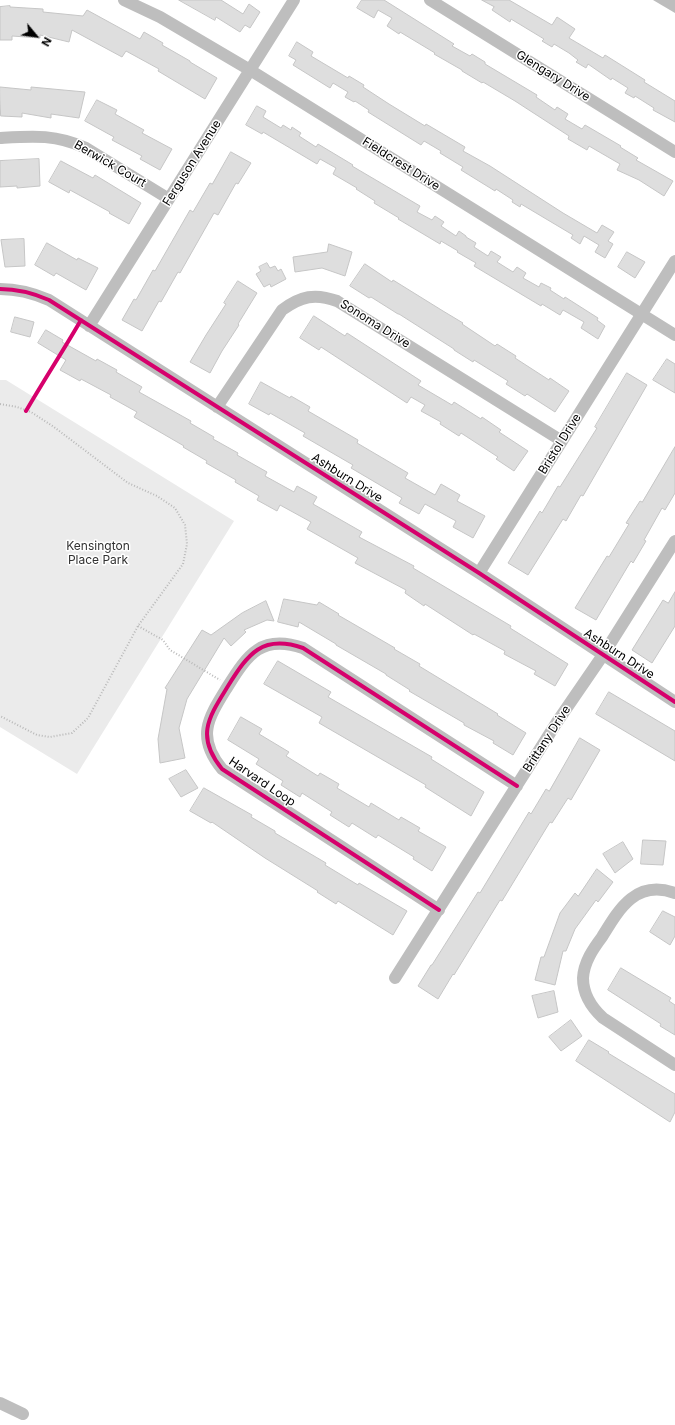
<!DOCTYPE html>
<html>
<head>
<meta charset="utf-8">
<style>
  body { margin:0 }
  #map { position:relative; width:675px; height:1425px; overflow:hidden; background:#fff; font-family:Inter,sans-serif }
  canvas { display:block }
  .north { position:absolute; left:16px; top:16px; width:40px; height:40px; -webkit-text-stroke:3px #fff; paint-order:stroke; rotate:119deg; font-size:11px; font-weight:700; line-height:16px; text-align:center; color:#000 }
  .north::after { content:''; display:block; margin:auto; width:14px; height:18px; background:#000; clip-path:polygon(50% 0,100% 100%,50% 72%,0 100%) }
</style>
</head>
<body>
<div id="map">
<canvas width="675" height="1425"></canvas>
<div class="north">N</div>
</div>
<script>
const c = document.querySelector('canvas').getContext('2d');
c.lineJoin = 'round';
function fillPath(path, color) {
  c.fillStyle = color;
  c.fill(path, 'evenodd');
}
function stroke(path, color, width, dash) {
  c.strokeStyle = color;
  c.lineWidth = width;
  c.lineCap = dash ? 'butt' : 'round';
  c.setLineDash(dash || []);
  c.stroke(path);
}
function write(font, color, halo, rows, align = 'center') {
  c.font = font + ' Inter,sans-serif';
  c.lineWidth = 3;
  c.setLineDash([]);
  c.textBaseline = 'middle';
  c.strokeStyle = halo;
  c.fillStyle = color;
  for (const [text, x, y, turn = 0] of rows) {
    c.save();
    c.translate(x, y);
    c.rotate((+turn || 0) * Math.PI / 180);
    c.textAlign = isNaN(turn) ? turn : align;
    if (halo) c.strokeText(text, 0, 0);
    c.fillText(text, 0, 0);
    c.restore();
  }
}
fillPath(new Path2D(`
  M0 380H6L234 521 77 774 0 727Z`), '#ebebeb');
fillPath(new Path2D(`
  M653 0H675V13Z`), '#bdbdbd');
const building = new Path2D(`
  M179 0H221L243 14 249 4 260 12 250 28 245 25 240 32 216 17 215 20Z
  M362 0H384L454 44 452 46 470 56 472 54 485 62V64L537 95 536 97 555 110 557 107 568 114 565 119 582 129 585 125 621 146 620 147 638 158 636 160 673 181 664 196 639 180 617 170 620 164 589 146 587 150 568 139 569 136 515 101 483 82 482 83 462 71V70L434 54 435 53 400 32 399 34 387 26 392 18 378 10 374 18 357 8Z
  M482 0H509L552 25 557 17 575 29 569 38 603 58 605 55 645 80 644 82 675 101V122L653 110 654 108 635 96 634 98 625 93 628 88 612 78 611 80 588 64 586 68 576 62 578 60 569 53 554 44 552 47 542 41 544 39 511 19 510 22 492 10 494 7Z
  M10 6V7L43 9V12L83 16 87 10 140 39 144 32 163 43 162 45 190 61V62L217 78 205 99 158 71 159 69 126 51 122 57 72 30 69 42 40 35V38L12 36V40H0V7Z
  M297 42 313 52 311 56 348 78 349 76 364 85 363 87 389 104 425 126 426 124 465 147 463 151 490 166 563 213 597 233 602 225 614 232 608 241 613 244 605 258 595 252 599 245 584 236 580 244 571 238 573 235 521 204 520 207 512 202 513 200 496 189 495 191 461 170 463 167 440 153 441 151 424 141 421 145 368 112 369 110 355 101 354 102 345 97 348 92 333 83 330 88 293 65 296 60 289 56Z
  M0 87 31 90V87L85 92 79 118 51 114V118L22 113V117L1 116Z
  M97 100 117 110 115 114 144 130 142 133 172 149 160 170 140 159 142 156 112 140 114 137 85 121Z
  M257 106 266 111 263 117 281 128 283 125 291 130 292 127 301 133 299 136 316 147 318 144 353 165 352 166 420 206 417 212 432 220 435 216 444 222 441 226 456 236 459 231 466 236V237L476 243 474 247 488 256 491 251 501 257 497 262 513 272 517 267 526 273 523 278 539 287 541 283 551 288 550 290 564 299 565 297 598 318 597 320 605 326 598 339 581 328 584 322 563 310 560 315 542 304 541 306 474 266 476 263 457 252 458 251 441 241 440 244 398 219 399 218 374 203 375 201 356 189 357 188 333 174 336 168 320 159 317 164 263 132 262 134 246 125Z
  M231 152 251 163 238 184 236 183 218 215 214 213 180 273 178 272 161 302 159 301 142 331 122 320 134 299 136 300 153 270 155 271 190 210 193 212 210 183 212 184Z
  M39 159 40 186 17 188V186L0 187V161Z
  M61 161 93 178 95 175 141 203 129 224 109 213 110 212 70 190 69 193 49 182Z
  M24 239 25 266 5 267 1 240Z
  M47 243 77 260 78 258 98 268 86 290 56 273 54 276 35 265Z
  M329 244 352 252 345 276 322 268 295 272 293 257 327 252Z
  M627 252 645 262 635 278 618 267Z
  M267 263 270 268 275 266 278 271 281 269 286 279 271 287 270 284 264 287 256 274 261 271 259 267Z
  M365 264 392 282 393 280 443 311 463 323 462 324 495 346 497 344 516 356 515 358 549 380 550 378 569 391 555 412 527 394 525 396 506 384 508 381 474 360 473 362 454 350V349L399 314H398L371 297 369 298 350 286Z
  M238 281 257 293 238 324 239 325 222 351 210 373 190 362 206 335 226 304 224 303Z
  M314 316 345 336 347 333 421 381 418 385 452 405 454 402 481 419 482 417 501 430 499 432 528 451 514 471 496 459 498 457 461 433 459 436 440 424 441 422 421 411 425 405 411 397 407 403 321 347 319 350 300 338Z
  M15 317 34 322 30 337 11 332Z
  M46 330 63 340 62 342 96 361 97 359 117 370 116 372 142 387 139 392 191 421 190 423 214 437 213 439 238 453 237 455 267 472 265 476 294 492 297 486 317 497 313 504 362 532 359 537 414 566 413 568 511 626 510 628 568 664 555 686 534 674 536 671 504 654 505 651 474 634 473 635 425 604 424 606 405 593 406 590 355 563 358 558 307 529 311 522 280 505 277 511 257 500 259 496 235 482 236 480 206 463 207 461 183 447 184 446 134 417 137 412 110 397 111 395 81 379 80 381 60 370 66 360 38 343Z
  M667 359 675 364V393L653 380Z
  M627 373 647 385 583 496 581 495 566 521 563 519 528 575 508 563 540 511 542 513 558 486 560 487 597 428 595 427Z
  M261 382 290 398 291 396 310 407 308 411 358 440 357 443 408 473 405 478 435 495 441 484 460 495 457 501 485 516 473 538 453 527 456 521 425 504 419 514 399 503 402 498 351 468 353 465 303 436 305 433 270 413 269 415 249 404Z
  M675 447V493L665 510 662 508 644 540 646 541 633 563 631 561 596 620 575 608 607 556 609 557 629 524 626 523 640 501 642 502Z
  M675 592V626L652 663 632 650 663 600 668 603Z
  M284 599 317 605 319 602 339 614 338 615 395 648 394 649 420 664 419 666 498 714 497 715 526 733 513 755 493 743 494 741 464 725V723L409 691 410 690 386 675V674L336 645V644L299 622 298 627 278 622Z
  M266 601 274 621 267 620 244 630 246 632 231 646 224 638 187 699 179 728 185 758 160 763 158 739 167 689 165 688 202 630 211 635 242 613Z
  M278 661 331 692 328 697 432 757 431 759 484 792 471 816 425 787 426 785 319 723 322 717 264 684Z
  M609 692 675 731V761L596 714Z
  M241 717 262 729 259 734 289 752 286 756 318 776 320 773 339 784 337 788 369 807 371 803 399 820 401 817 420 828 418 831 446 847 432 871 413 859 414 857 378 835 376 838 352 823 349 827 330 815 332 812 302 793 300 797 281 785 283 781 256 764 259 759 228 740Z
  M580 738 600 750 571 800 568 798 552 823 550 822 502 901 500 900 454 975 453 974 438 999 418 986 431 965H432L478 892 480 893 529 812 531 814 546 789 549 791Z
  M186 770 198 788 181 797 169 779Z
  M204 788 252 815 251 817 275 831V833L326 863 325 865 358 885 359 883 407 911 393 935 338 901 336 904 317 892 318 891 265 858 212 822 211 823 190 811Z
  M643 840 666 841 663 865 641 864Z
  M623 842 633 859 615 873 603 854Z
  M597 869 613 882 598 902 596 900 575 929 566 951H563L555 985 535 980 541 957H544L560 913 575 893 578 896Z
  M663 911 675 917V936L670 945 650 932Z
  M621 968 671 998 669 1001 675 1005V1035L660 1026 661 1024 608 990Z
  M554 991 558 1012 538 1018 532 996Z
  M571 1020 582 1036 561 1051 549 1037Z
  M589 1040 609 1052 608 1053 675 1094V1112L670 1122 576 1061Z`);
fillPath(building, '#dedede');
stroke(building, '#c6c6c6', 1);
stroke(new Path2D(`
  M0 404 17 407 31 412 54 427 128 483 157 496 175 508 185 525 187 544 183 564 138 626 88 718 72 733 50 737 37 735 0 716
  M138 626 163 640 170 650 220 680`), '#b9b9b9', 2, [1, 2]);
stroke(new Path2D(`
  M124 0 160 17 250 70 675 335
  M430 0 675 152
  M0 138C33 136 55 134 86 148L169 199
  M0 289C18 289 33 293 49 300L479 573 675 702
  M89 326 294 0
  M217 407 282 310C301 296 315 293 337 301L562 441
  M479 573 675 261
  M675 893C636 879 619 909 602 937 593 949 584 962 583 978 583 995 591 1007 603 1018L675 1065
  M439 910 222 769C195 736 209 717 228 686 248 654 262 634 303 648L517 786
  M395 978 557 722 603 655 675 541
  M0 1403 23 1414`), '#bebebe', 12);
stroke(new Path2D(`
  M0 289C18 289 33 293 49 300L479 573 675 702
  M26 411C44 380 63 351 81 320
  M439 910 222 769C195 736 209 717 228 686 248 654 262 634 303 648L517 786`), '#d6006c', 4);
write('12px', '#000', '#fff', [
  ["Glengary Drive",553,76,32],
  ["Ferguson Avenue",192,163,-58],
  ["Berwick Court",110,164,30],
  ["Fieldcrest Drive",401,164,32],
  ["Sonoma Drive",375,324,32],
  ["Bristol Drive",560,444,-58],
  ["Ashburn Drive",347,478,32],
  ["Ashburn Drive",619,654,33],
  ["Brittany Drive",547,739,-57],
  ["Harvard Loop",262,782,34]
]);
write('12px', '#313131', '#fff', [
  ["Kensington",98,546],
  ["Place Park",98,560]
]);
</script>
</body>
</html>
